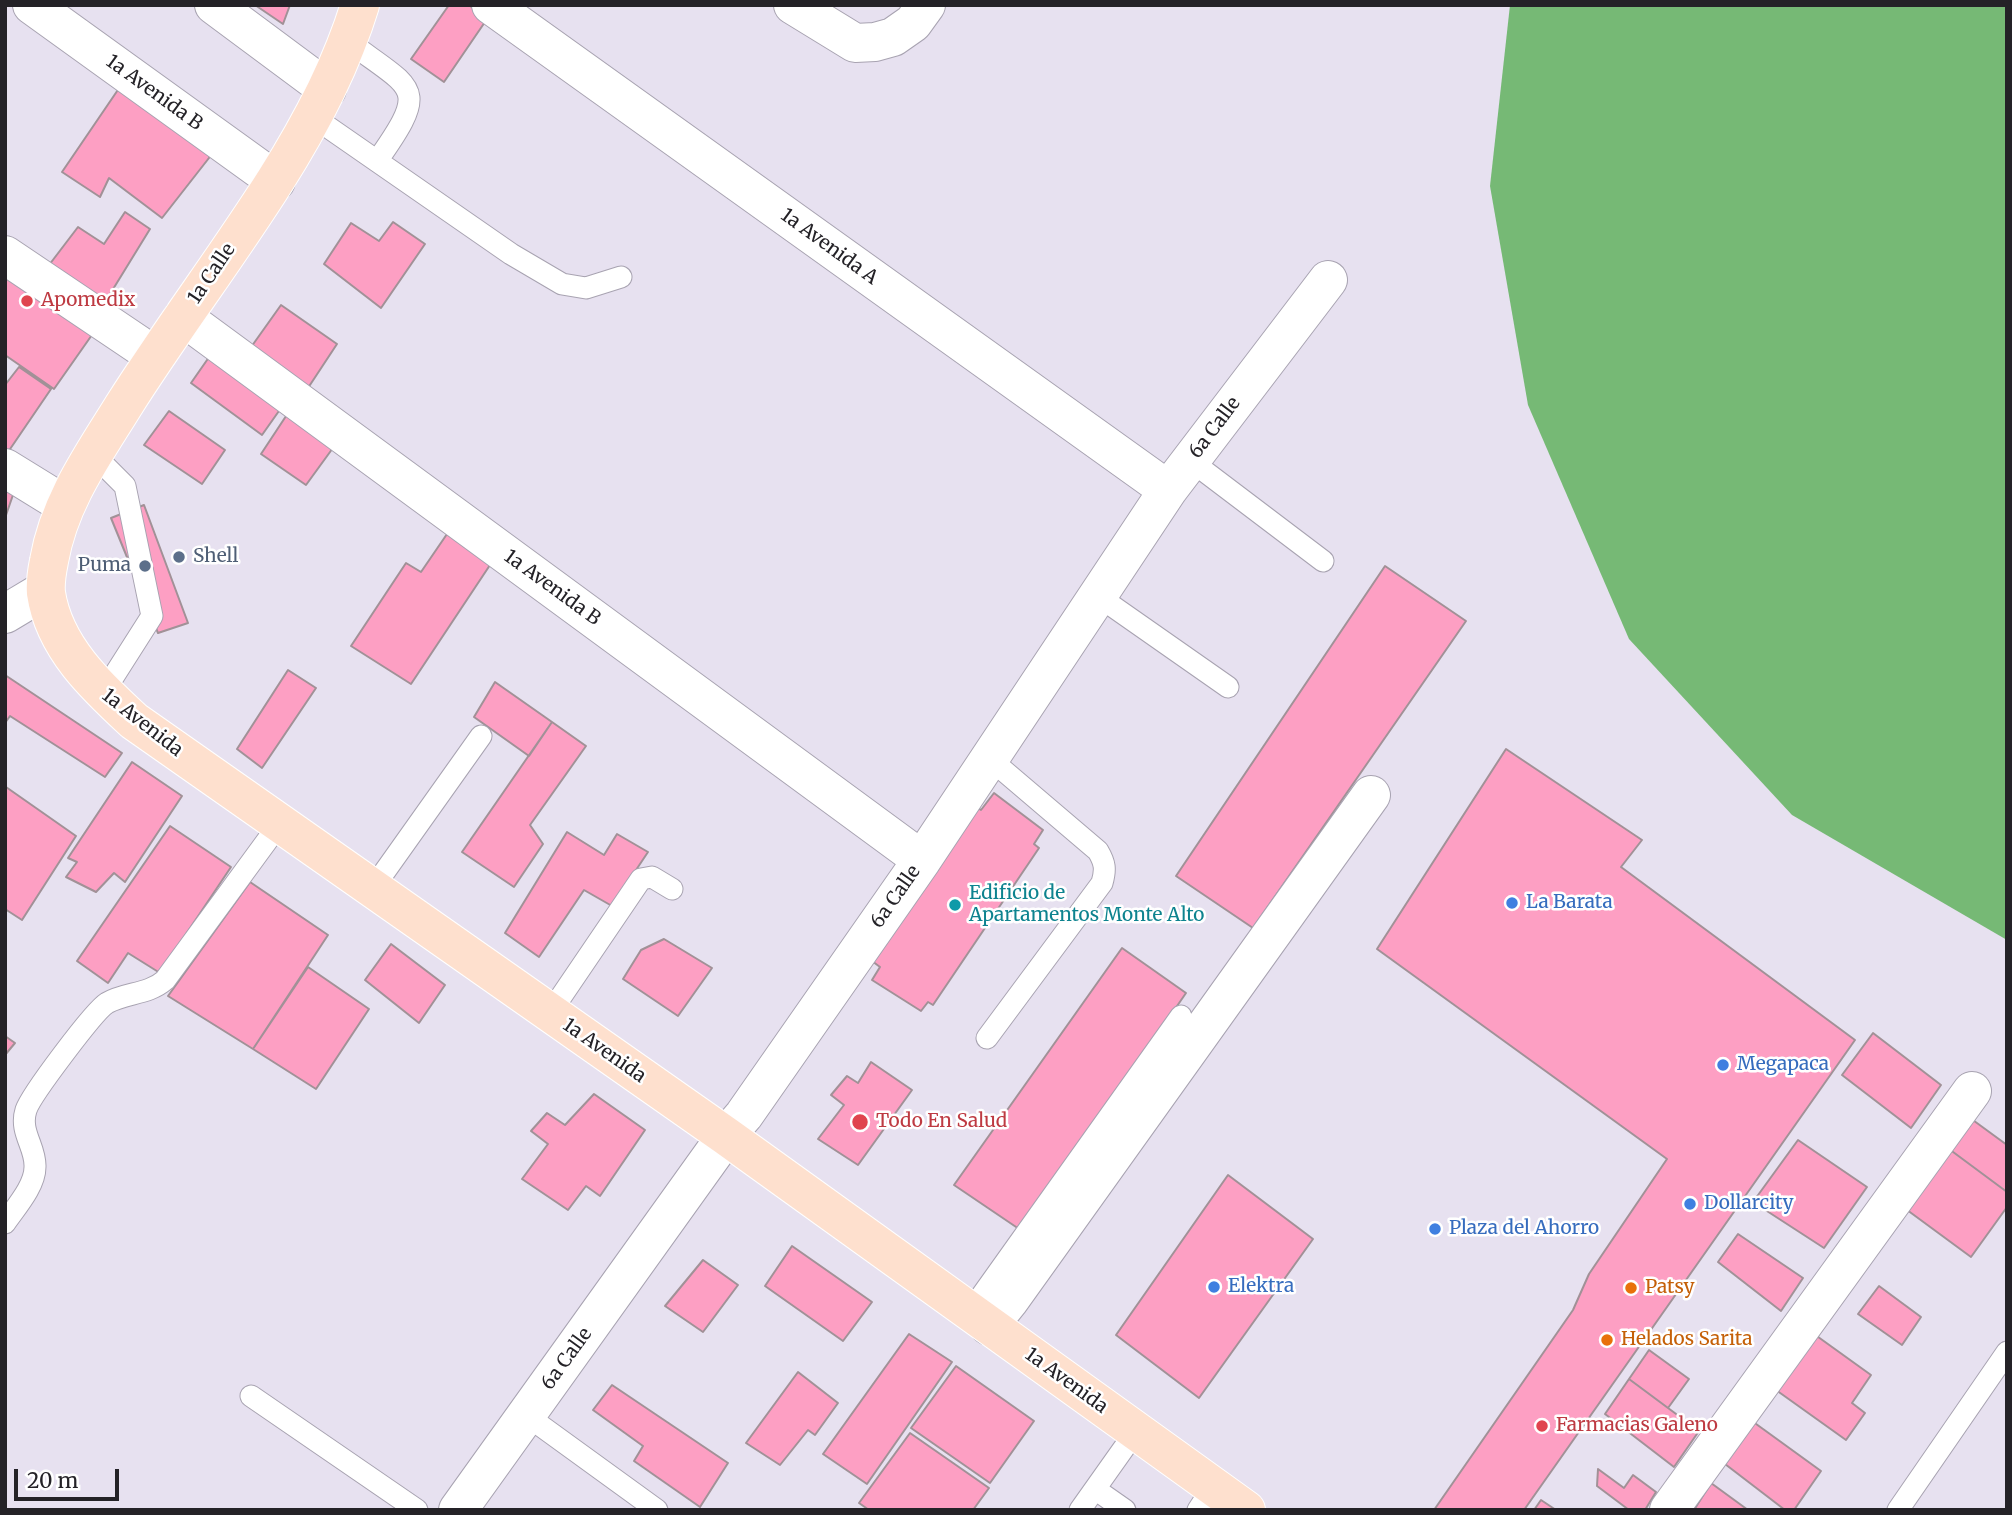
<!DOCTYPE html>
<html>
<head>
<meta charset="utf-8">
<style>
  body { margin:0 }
  #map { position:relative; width:2012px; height:1515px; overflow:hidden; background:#e7e1f0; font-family:Merriweather,serif }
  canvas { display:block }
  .frame { position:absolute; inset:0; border:7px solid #242227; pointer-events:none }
  .scale { position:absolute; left:14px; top:1469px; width:105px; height:32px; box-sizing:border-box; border:4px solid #242227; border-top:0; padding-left:9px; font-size:21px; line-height:24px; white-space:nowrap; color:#242227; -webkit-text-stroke:5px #fff; paint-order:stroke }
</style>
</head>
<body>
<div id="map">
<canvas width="2012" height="1515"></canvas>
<div class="frame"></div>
<div class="scale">20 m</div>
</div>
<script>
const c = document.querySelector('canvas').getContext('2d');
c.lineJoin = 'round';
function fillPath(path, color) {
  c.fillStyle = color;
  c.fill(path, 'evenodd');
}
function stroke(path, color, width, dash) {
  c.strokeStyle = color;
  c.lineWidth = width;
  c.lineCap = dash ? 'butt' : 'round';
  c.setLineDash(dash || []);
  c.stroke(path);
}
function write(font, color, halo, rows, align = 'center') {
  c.font = font + ' Merriweather,serif';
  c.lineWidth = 5;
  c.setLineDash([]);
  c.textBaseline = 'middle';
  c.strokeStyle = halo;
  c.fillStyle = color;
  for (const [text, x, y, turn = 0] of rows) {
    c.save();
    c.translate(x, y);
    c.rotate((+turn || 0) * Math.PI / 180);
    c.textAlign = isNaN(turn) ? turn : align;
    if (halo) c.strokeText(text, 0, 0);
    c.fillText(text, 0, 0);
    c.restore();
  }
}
fillPath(new Path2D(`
  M1510 5H2007V940L1792 815 1629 639 1528 405 1490 186Z`), '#76b975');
const building = new Path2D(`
  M255 5H290L283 24Z
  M449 5H469L487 19 444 82 411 59Z
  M126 78 216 149 162 218 109 178 100 197 62 172Z
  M125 212 150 229 99 312 46 269 78 227 104 244Z
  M393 222 425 244 381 308 324 264 351 223 379 241Z
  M5 269 94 332 54 389 5 355Z
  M281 305 337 344 306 391 249 350Z
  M214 350 286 401 262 435 191 383Z
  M19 367 51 389 6 455 5 385Z
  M292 407 338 441 306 485 261 454Z
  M169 411 225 450 202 484 144 445Z
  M5 486 14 492 5 518Z
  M144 505 188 623 158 633 111 518Z
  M447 534 490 565 411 684 351 646 406 563 421 572Z
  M1385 566 1466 621 1253 928 1176 876Z
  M288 670 316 688 262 768 237 749Z
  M5 675 122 753 105 777 10 716 5 723Z
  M495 682 552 722 529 756 474 717Z
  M552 722 586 746 530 825 543 844 514 887 462 852Z
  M1506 749 1642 840 1621 867 1855 1040 1524 1510H1434L1573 1310 1589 1274 1667 1159 1377 949Z
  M132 762 182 796 125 882 114 873 96 892 66 877 77 862 68 858Z
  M6 787 76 836 22 920 5 909Z
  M994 793 1043 830 1034 844 1039 848 933 1005 928 1002 921 1011 872 980 880 967 872 961 975 806 981 810Z
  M170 826 231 867 160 973 128 953 108 983 77 961Z
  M567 832 604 855 617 834 648 852 612 906 584 890 539 957 505 933Z
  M250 882 328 935 253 1049 168 996Z
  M664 939 712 968 678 1016 623 979 641 950Z
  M391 944 445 985 419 1023 365 980Z
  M1122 948 1186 993 1022 1231 954 1185Z
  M308 967 369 1009 316 1089 253 1049Z
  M1873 1033 1941 1085 1911 1128 1842 1075Z
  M5 1036 15 1043 5 1055Z
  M871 1062 912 1090 858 1165 818 1139 844 1105 831 1095 847 1076 858 1083Z
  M594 1094 645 1130 600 1196 586 1186 568 1210 522 1179 548 1144 531 1131 547 1113 565 1125Z
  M1966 1115 2007 1145V1192L1945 1146Z
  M1798 1140 1867 1187 1824 1248 1753 1202Z
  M1945 1146 2007 1192V1207L1971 1257 1903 1207Z
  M1228 1175 1313 1239 1199 1398 1116 1335Z
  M1738 1234 1803 1278 1781 1311 1718 1262Z
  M792 1246 872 1302 843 1341 765 1286Z
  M703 1260 738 1285 703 1332 665 1306Z
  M1879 1286 1921 1317 1902 1345 1858 1314Z
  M909 1334 952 1362 867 1484 823 1454Z
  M1814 1334 1871 1375 1852 1403 1865 1413 1846 1440 1776 1390Z
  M1649 1350 1689 1379 1668 1408 1629 1379Z
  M956 1366 1034 1421 990 1483 911 1428Z
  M798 1372 838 1403 815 1435 808 1430 780 1465 746 1443Z
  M1629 1379 1699 1431 1674 1467 1605 1414Z
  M612 1385 728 1463 700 1507 634 1461 643 1446 593 1410Z
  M1752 1421 1821 1471 1794 1510H1785L1725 1464Z
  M910 1433 989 1488 973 1510H869L859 1503Z
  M1598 1469 1624 1488 1633 1475 1656 1492 1645 1510H1629L1597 1486Z
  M1711 1483 1748 1510H1694Z
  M1541 1500 1556 1510H1534Z`);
fillPath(building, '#fd9fc3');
stroke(building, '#a19197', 2);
const service = new Path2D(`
  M349 42C415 91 430 86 377 161
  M312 116 511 254 562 284 586 288 621 277
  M93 454 125 486 152 616 103 693
  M1191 461 1323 561
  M1098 596 1228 687
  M373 888 481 736
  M550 1013 641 879 652 877 672 889
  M987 1038 1102 883C1106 869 1105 863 1098 851L990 759
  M5 1223C16 1207 35 1186 35 1167 36 1147 19 1132 26 1110 31 1095 94 1011 107 1003 126 992 148 995 165 980L280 823
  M970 1312 1181 1016
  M251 1396 417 1510
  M526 1415 657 1510
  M1095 1489 1125 1510
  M1080 1510 1136 1431
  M1198 1510 1213 1487
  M1898 1510 2007 1352`);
const minor = new Path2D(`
  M32 5 276 181
  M214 5 327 89
  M491 5 1168 490
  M793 5 855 43 875 42 893 37 913 23 926 5
  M5 255 155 356
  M183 317 922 860
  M5 468 65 505
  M726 1136 744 1115 922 860 1168 490 1328 280
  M989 1326 1009 1301 1371 795
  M1669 1510 1972 1091`);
const tertiary = new Path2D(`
  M5 614 45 590
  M458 1510 726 1136`);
const primary = new Path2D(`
  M360 5C341 67 310 126 275 181 227 257 172 329 124 405 93 455 59 502 49 561 47 571 45 583 46 593 54 647 96 686 134 721L726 1136 1246 1510`);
stroke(service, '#a8a3b1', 23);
stroke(minor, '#a8a3b1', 40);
stroke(tertiary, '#a8a3b1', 40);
stroke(primary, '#fff', 40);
stroke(service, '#fff', 21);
stroke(minor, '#fff', 38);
stroke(tertiary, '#fff', 38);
stroke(primary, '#fee0ce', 38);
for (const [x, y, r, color] of [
  [27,301,7,"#e0444e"],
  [179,557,7,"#5c6f8a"],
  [145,566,7,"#5c6f8a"],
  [1512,903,7,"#3f7fe0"],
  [955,905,7,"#0f9aa8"],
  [1723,1065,7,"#3f7fe0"],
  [860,1122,9,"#e0444e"],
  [1690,1204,7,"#3f7fe0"],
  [1435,1229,7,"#3f7fe0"],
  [1214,1287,7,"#3f7fe0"],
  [1631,1288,7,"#e8710a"],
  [1607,1340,7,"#e8710a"],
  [1542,1426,7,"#e0444e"]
]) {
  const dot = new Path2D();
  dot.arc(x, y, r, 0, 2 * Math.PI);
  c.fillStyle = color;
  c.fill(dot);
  stroke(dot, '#fff', 2.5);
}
write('19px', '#242227', '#fff', [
  ["1a Avenida B",154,93,36],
  ["1a Avenida A",829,247,36],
  ["1a Calle",212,274,-56],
  ["6a Calle",1215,428,-53],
  ["1a Avenida B",552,588,36],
  ["1a Avenida",142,723,38],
  ["6a Calle",896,897,-55],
  ["1a Avenida",604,1051,35],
  ["6a Calle",567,1359,-54],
  ["1a Avenida",1066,1381,36]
]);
write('19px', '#be3a42', '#fff', [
  ["Apomedix",41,301],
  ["Todo En Salud",876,1122],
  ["Farmacias Galeno",1556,1426]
], 'left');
write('19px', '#4e5e75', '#fff', [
  ["Shell",193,557],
  ["Puma",131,566,"right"]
], 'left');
write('19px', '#0d838f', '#fff', [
  ["Edificio de",969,894],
  ["Apartamentos Monte Alto",969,916]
], 'left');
write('19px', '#366cbe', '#fff', [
  ["La Barata",1526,903],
  ["Megapaca",1737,1065],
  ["Dollarcity",1704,1204],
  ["Plaza del Ahorro",1449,1229],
  ["Elektra",1228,1287]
], 'left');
write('19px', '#c56008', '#fff', [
  ["Patsy",1645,1288],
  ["Helados Sarita",1621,1340]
], 'left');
</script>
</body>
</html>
